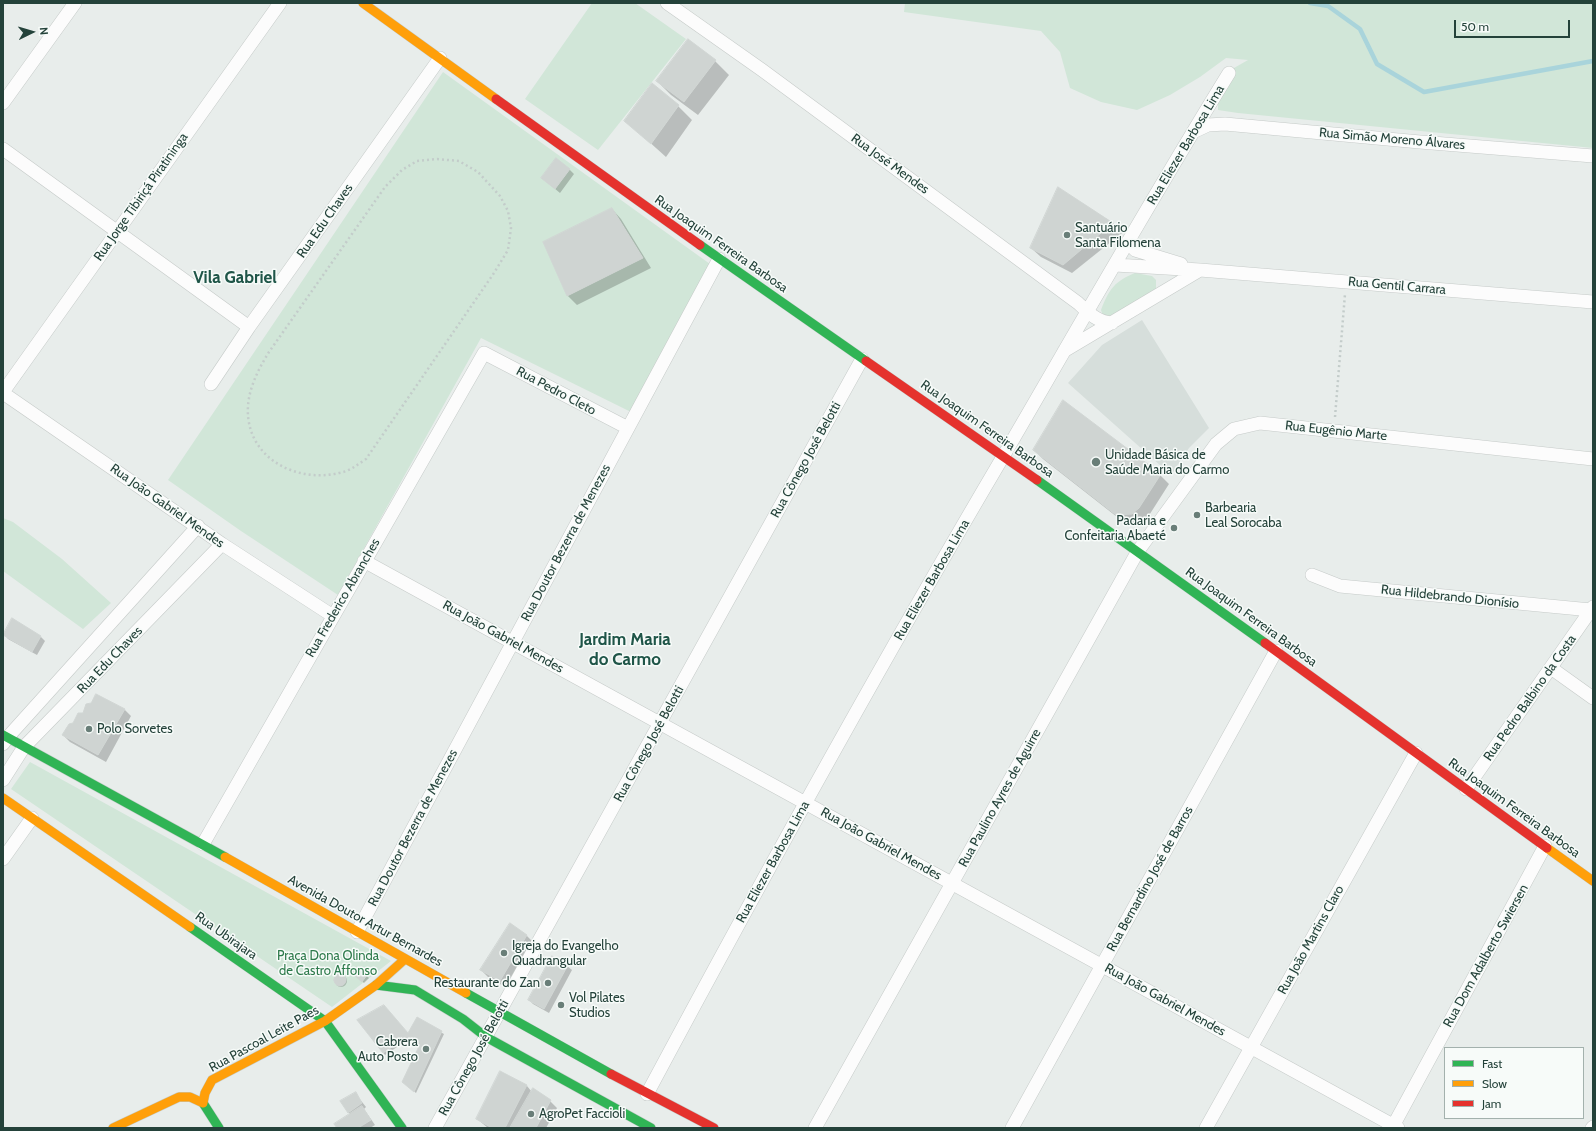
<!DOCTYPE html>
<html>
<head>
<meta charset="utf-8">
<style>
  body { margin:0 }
  #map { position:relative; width:1596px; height:1131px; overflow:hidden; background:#e8edeb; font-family:Cabin,sans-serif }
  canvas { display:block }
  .frame { position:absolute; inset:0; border:4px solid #24423a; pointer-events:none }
  .legend { position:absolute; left:1444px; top:1047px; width:140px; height:72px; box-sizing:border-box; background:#f7fbf9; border:1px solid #a3b1ad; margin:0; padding:5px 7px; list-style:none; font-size:12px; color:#24423a }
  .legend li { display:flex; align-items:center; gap:8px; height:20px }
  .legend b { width:20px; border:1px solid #a3b1ad }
  .north { position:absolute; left:12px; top:12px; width:40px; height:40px; -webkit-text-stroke:3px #f7fbf9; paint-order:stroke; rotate:85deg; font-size:11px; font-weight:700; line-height:16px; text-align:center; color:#24423a }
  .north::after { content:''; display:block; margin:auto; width:14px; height:18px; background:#24423a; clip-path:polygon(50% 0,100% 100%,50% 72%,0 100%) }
  .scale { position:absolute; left:1454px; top:20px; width:116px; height:18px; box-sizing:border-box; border:2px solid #24423a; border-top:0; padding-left:5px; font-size:12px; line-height:14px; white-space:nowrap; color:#24423a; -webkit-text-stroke:3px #f7fbf9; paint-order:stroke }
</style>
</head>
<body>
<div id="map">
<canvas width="1596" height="1131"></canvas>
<div class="frame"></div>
<ul class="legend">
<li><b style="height:5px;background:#30b455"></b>Fast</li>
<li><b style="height:5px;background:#ff9f0a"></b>Slow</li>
<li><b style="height:5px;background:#e5322d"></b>Jam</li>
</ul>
<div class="north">N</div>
<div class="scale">50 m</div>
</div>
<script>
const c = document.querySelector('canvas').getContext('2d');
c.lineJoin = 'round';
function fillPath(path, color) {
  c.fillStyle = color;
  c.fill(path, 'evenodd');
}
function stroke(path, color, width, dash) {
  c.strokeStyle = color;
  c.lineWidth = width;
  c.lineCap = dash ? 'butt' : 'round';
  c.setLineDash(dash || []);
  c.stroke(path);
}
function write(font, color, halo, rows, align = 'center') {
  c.font = font + ' Cabin,sans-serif';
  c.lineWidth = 3;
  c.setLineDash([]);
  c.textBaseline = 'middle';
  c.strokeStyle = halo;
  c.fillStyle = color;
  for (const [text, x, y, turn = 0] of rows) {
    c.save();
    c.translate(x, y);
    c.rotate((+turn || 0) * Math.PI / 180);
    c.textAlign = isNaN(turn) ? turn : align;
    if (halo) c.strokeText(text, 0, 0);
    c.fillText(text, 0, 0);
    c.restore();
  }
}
fillPath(new Path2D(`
  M1142 320 1209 428 1189 448 1171 475 1068 383 1102 345Z`), '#d6dedb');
fillPath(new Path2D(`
  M592 3H635L686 39 598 150 525 99Z
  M905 3H1593V148L1238 113 1218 110V101L1234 68 1248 60 1226 58 1200 77 1170 95 1137 110 1101 102 1070 88 1060 52 1041 31 904 12Z
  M443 72 710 264 631 412 481 338 338 595 241 531 168 480Z
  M1135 273 1152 276 1156 280V289L1114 317 1103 316 1101 310C1109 289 1115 281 1135 273Z
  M3 518 13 522 62 559 111 603 83 629 3 571Z
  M30 762 391 961 332 1007 11 789Z`), '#d1e6d8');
fillPath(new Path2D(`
  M715 61 729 75 698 115 671 95 657 81Z
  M652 85 678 106 692 120 666 157 626 121Z
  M569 169 574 174 560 193 542 178Z
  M1058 188 1113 223 1122 233 1072 273 1041 257 1031 248Z
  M612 209 621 219 651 268 577 305 567 295Z
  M1034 450 1160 475 1169 484 1148 517 1142 523 1126 524 1043 459Z
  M12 620 41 637 45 641 37 655 8 639 4 634Z
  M124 709 131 716 106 762 70 742 63 735Z
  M511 925 527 936 534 943 507 988 488 977 481 970Z
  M567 966 572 970 549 1013 533 1004 529 1000Z
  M358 968 369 978 364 983 353 973Z
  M335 981a6 6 0 1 1 12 0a6 6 0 1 1-12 0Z
  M417 1019 444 1034 416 1093 405 1084 421 1045 409 1039 385 1055 383 1053 408 1035Z
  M501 1072 527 1086 532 1092 550 1101 557 1108 546 1128H488L477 1119Z
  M355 1093 366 1107 364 1109 375 1125 370 1128H338L351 1115 348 1112Z`), '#0003');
stroke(new Path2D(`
  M1310 3 1328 6 1360 29 1377 64 1424 92 1593 61`), '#a9d4db', 4.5);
const building = new Path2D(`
  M688 39 716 60 684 102 656 81Z
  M652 83 679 105 651 144 624 121Z
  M556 158 570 169 555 189 541 178Z
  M1058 187 1113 223 1063 265 1030 248Z
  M612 208 643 258 567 296 543 242Z
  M1063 400 1161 474 1139 508 1132 514 1116 515 1033 450Z
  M12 618 41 636 32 652 3 635Z
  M96 694 125 709 98 755 62 735 69 724 73 723 78 713H83L86 704 91 703Z
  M510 923 527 935 500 981 480 970Z
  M552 956 568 965 544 1009 528 1000Z
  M357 967 367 975 362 982 352 973Z
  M334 980a6 6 0 1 1 12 0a6 6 0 1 1-12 0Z
  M384 1005 408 1033 417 1017 442 1031 414 1092 402 1082 420 1044 406 1038 383 1053 357 1020Z
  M500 1071 527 1085 505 1128H492L476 1119Z
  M533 1088 551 1100 536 1128H510Z
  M356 1092 362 1103 348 1113 340 1101Z
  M362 1106 371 1120 358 1128H337L334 1124Z`);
fillPath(building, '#cfd4d2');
stroke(building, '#d1d6d4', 1);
const street = new Path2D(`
  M667 3 762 70 1078 303C1089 313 1097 322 1112 323
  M3 103 75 3
  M1193 132 1208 125 1225 124 1420 142 1593 156
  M3 149 249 327
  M1128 242 1135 250 1181 264
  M1115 265 1200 270 1593 302
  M1064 351 1200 270
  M211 384 249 327 440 58
  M3 392 280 3
  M3 393 222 544 333 616
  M364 561 1398 1128
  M1312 575 1340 586 1591 610
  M1551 668 1593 698
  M3 744 7 738 198 526
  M3 780 24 747 222 544
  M1466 789 1593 607
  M203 844 484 353 628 428
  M3 859 32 818
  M357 932 719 259
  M647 1094C762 879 880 665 1004 455 1078 328 1151 199 1229 73
  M435 1128 862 359
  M815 1128 1138 551 1216 444 1234 429 1260 423 1593 459
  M1012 1128 1276 651
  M1206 1128 1416 753
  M1392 1128 1545 846
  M1592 1128 1593 1127`);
const fast = new Path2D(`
  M700 245 866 361
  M1037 480 1265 643
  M3 735 225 857
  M190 927 325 1021 402 1128
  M376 985 415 990 463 1019 486 1037 651 1128
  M466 993 611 1074
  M203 1103 219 1128`);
const slow = new Path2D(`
  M363 3 496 99
  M3 798 190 927
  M1547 848 1593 881
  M225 857 466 993
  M203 1103 205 1093 212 1080 325 1021 376 985 405 959
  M113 1128 179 1097H190L203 1103`);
const jam = new Path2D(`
  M496 99 700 245
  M866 361 1037 480
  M1265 643 1547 848
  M611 1074 714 1128`);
stroke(street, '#c5cac8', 14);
stroke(fast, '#c3cbc8', 10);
stroke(slow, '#c3cbc8', 10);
stroke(jam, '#c3cbc8', 10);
stroke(new Path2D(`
  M437 159 459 161 478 172 500 196 508 211 511 228 508 250 494 273 366 459C357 465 350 471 339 473 302 482 257 464 249 423 244 397 256 373 269 352L385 187 402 170 417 161Z
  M1335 417 1345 294`), '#c3ccca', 2.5, [2, 3]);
stroke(street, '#fcfcfc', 13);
stroke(fast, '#30b455', 9);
stroke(slow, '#ff9f0a', 9);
stroke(jam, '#e5322d', 9);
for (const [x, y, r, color] of [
  [1067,235,4,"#697e78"],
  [1096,462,5,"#697e78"],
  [1197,515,4,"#697e78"],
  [1174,528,4,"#697e78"],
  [89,729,4,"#697e78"],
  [504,953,4,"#697e78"],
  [548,983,4,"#697e78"],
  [561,1005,4,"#697e78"],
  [426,1049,4,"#697e78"],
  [531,1114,4,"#697e78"]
]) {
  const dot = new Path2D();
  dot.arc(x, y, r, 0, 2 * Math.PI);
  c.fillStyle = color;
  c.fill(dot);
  stroke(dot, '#f7fbf9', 1.5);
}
write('13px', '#24423a', '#f7fbf9', [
  ["Rua Simão Moreno Álvares",1392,139,5],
  ["Rua Eliezer Barbosa Lima",1186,145,-59],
  ["Rua José Mendes",890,164,36],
  ["Rua Jorge Tibiriçá Piratininga",141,197,-55],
  ["Rua Edu Chaves",325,221,-55],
  ["Rua Joaquim Ferreira Barbosa",721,244,35],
  ["Rua Gentil Carrara",1397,286,5],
  ["Rua Pedro Cleto",556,391,28],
  ["Rua Joaquim Ferreira Barbosa",987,429,35],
  ["Rua Eugênio Marte",1336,431,6],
  ["Rua Cônego José Belotti",806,460,-61],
  ["Rua João Gabriel Mendes",167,506,35],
  ["Rua Doutor Bezerra de Menezes",566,543,-62],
  ["Rua Eliezer Barbosa Lima",932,580,-60],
  ["Rua Hildebrando Dionísio",1450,597,6],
  ["Rua Frederico Abranches",343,598,-60],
  ["Rua Joaquim Ferreira Barbosa",1251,617,36],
  ["Rua João Gabriel Mendes",503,637,29],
  ["Rua Edu Chaves",110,660,-46],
  ["Rua Pedro Balbino da Costa",1530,698,-55],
  ["Rua Cônego José Belotti",649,744,-61],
  ["Rua Paulino Ayres de Aguirre",1000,798,-61],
  ["Rua Joaquim Ferreira Barbosa",1514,808,36],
  ["Rua Doutor Bezerra de Menezes",413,828,-62],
  ["Rua João Gabriel Mendes",881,844,29],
  ["Rua Eliezer Barbosa Lima",773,862,-61],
  ["Rua Bernardino José de Barros",1150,879,-61],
  ["Avenida Doutor Artur Bernardes",365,921,29],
  ["Rua Ubirajara",226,936,35],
  ["Rua João Martins Claro",1311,940,-61],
  ["Rua Dom Adalberto Swiersen",1486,956,-61],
  ["Rua João Gabriel Mendes",1165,1000,29],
  ["Rua Pascoal Leite Paes",264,1039,-29],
  ["Rua Cônego José Belotti",474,1058,-61]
]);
write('13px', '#24423a', '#f7fbf9', [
  ["Santuário",1075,228],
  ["Santa Filomena",1075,243],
  ["Unidade Básica de",1105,455],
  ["Saúde Maria do Carmo",1105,470],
  ["Barbearia",1205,508],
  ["Leal Sorocaba",1205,523],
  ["Padaria e",1166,521,"right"],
  ["Confeitaria Abaeté",1166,536,"right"],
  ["Polo Sorvetes",97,729],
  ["Igreja do Evangelho",512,946],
  ["Quadrangular",512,961],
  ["Restaurante do Zan",540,983,"right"],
  ["Vol Pilates",569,998],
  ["Studios",569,1013],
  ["Cabrera",418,1042,"right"],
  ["Auto Posto",418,1057,"right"],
  ["AgroPet Faccioli",539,1114]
], 'left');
write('13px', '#2d7a4b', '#f7fbf9', [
  ["Praça Dona Olinda",328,956],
  ["de Castro Affonso",328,971]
]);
write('bold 17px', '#1f5548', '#f7fbf9', [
  ["Vila Gabriel",235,278],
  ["Jardim Maria",625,640],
  ["do Carmo",625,660]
]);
</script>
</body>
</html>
